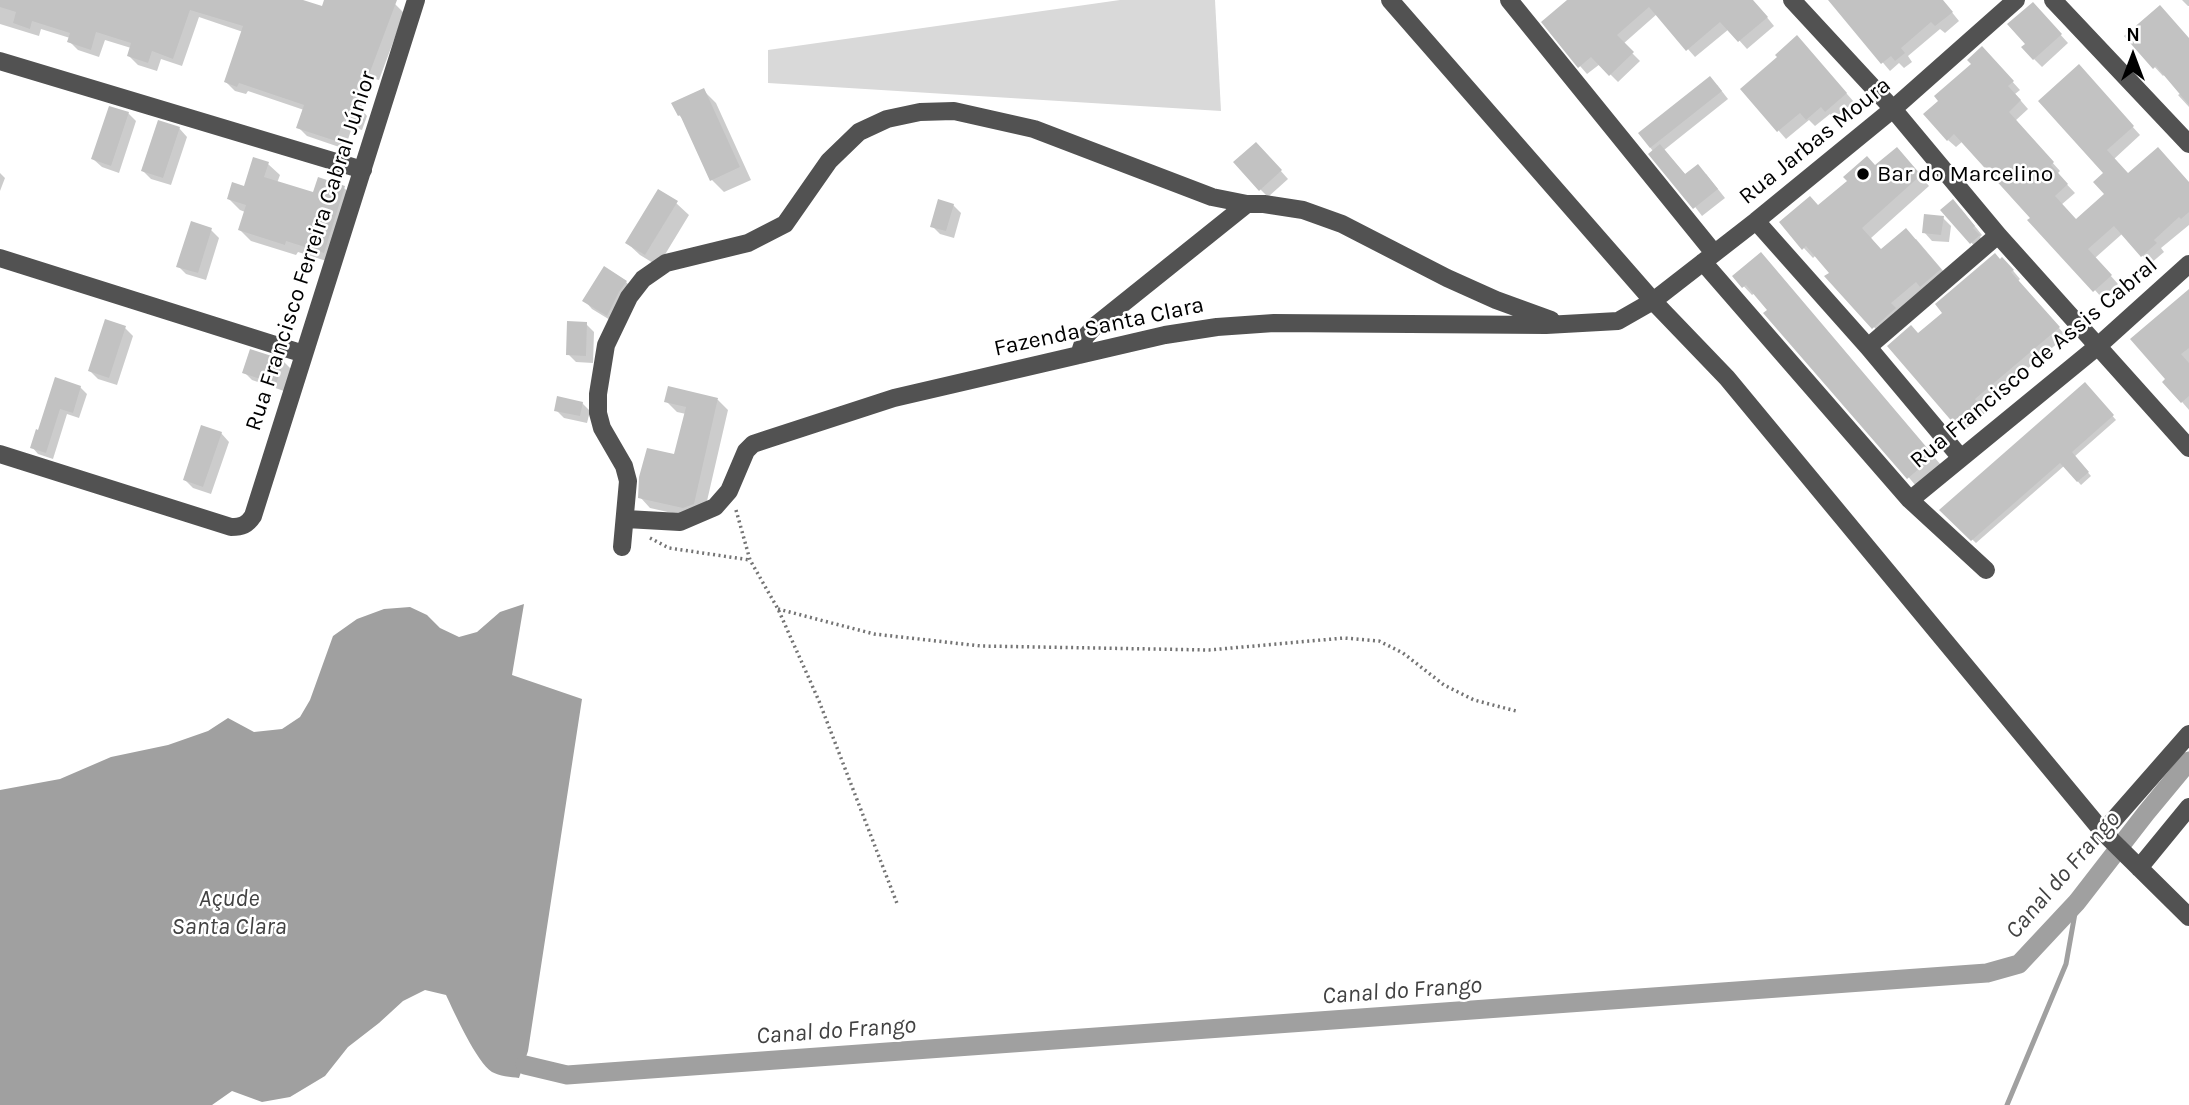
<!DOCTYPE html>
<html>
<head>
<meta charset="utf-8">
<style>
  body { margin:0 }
  #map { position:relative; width:2189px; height:1105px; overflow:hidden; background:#fff; font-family:Karla,sans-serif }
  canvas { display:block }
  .north { position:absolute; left:2098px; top:21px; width:70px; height:70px; -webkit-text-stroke:5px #fff; paint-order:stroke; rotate:0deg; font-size:19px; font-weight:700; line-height:28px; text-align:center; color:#000 }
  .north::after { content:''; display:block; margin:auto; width:24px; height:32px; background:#000; clip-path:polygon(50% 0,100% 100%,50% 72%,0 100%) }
</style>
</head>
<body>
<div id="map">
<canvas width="2189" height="1105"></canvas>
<div class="north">N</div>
</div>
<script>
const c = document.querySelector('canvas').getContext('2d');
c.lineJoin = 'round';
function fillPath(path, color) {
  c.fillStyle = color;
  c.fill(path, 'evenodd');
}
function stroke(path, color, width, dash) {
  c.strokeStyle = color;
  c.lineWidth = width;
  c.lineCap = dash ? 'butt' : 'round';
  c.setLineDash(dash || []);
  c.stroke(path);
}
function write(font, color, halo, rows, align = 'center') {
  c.font = font + ' Karla,sans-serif';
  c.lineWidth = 5;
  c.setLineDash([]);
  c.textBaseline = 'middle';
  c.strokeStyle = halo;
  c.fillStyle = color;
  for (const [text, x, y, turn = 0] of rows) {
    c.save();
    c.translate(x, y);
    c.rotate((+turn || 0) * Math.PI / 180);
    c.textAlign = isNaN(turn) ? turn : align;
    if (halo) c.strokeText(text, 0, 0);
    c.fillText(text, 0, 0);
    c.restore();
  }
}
fillPath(new Path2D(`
  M1120 0H1215L1221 111 768 83V50Z`), '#d9d9d9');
fillPath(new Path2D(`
  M524 604 512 675 582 699 528 1051 519 1078C511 1077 499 1076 492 1072 477 1063 454 1012 446 995L425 990 403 1001 379 1023 348 1047 325 1076 290 1097 262 1102 232 1091 212 1105H0V790L60 779 111 757 168 745 208 731 228 718 254 732 282 729 300 717 310 700 333 636 357 619 384 609 410 607 427 615 440 628 459 637 477 632 500 612Z`), '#a0a0a0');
fillPath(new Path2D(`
  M0 0H297L323 8 326 0H384L395 4 404 13 379 80 372 78 361 109 367 116 362 130 352 127 345 149 307 136 298 127 304 110 248 91 246 94 235 91 226 82 243 32 199 17 182 66 161 59 157 71 138 65 129 56 131 48 105 40 99 57 78 50 69 41 70 38 41 29 39 36 0 24Z
  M1569 0H1739L1761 10 1774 26 1747 49 1729 29 1695 57 1657 14 1623 44 1640 61 1618 82 1600 64 1587 74 1580 66Z
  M1830 0H1942L1959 21 1945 33 1940 29 1908 56 1912 62 1904 68 1899 63 1890 71Z
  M2182 0H2189V6H2188Z
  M2040 12 2068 43 2042 67 2034 59Z
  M2126 36 2189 40V107L2178 95 2181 93 2165 74 2163 76Z
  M1805 46 1854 102 1834 119 1830 114 1815 126 1809 120 1786 139 1779 131V57Z
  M1990 57 2020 90 2015 94 2028 109 2015 121 2060 171 2057 174 2075 193 2061 205 2076 221 2106 194 2105 173 2086 75 2140 135 2114 159 2128 175 2189 183V225L2161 248 2164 252 2150 264 2122 234 2095 258 2118 284 2102 298 1963 141 1956 147 1948 140Z
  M1717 85 1728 99 1664 150 1686 175 1706 174 1725 198 1702 216 1640 134Z
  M704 91 716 103 751 180 724 192 712 180 686 122 679 115Z
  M128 113 136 121 119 173 102 167 93 159Z
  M179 128 187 137 171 185 151 179 143 171Z
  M1264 152 1288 179 1268 197 1260 189Z
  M1906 159 1929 186 1871 238 1881 251 1916 239 1950 279 1882 337 1816 255 1813 258 1781 223 1819 207 1876 167Z
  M268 164 280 175 277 183 314 195 344 188 356 199 336 264 298 252 296 255 251 241 240 230 245 212 240 210 229 199 245 188Z
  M0 173 5 178 0 191Z
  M676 203 689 215 658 266 640 255 627 243Z
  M953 205 961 213 954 238 940 234 932 226Z
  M1961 209 1982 235 1980 237 1987 244 1979 251 1942 210Z
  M1943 218 1951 226 1949 242 1932 241 1924 232Z
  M211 230 219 238 206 280 186 274 178 266Z
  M1768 263 1941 465 1916 486 1755 293 1752 295 1735 277Z
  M2010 267 2020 279 2018 281 2066 336 1981 408 1985 413 1964 431 1956 424 1919 335Z
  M626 282 634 290 615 323 592 309 584 300Z
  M2189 291V410L2165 382 2168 379Z
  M586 324 594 332 593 363 576 362 568 354Z
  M125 328 133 336 117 385 98 379 90 371Z
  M283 361 291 369 284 391 252 380 244 372Z
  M56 380 80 387 87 394 79 418 67 414 53 459 38 454 32 447 39 432Z
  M2085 384 2116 420 2074 457 2091 476 2081 485 2064 466 1976 543 1941 510Z
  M718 400 728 410 704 514 694 518 650 508 640 497 676 456 686 414 677 412 666 401Z
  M582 403 590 411 587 423 564 418 556 410Z
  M221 433 229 442 211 494 193 488 185 480Z`), '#0003');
stroke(new Path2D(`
  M2007 1105 2066 964 2077 902`), '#a0a0a0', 5);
stroke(new Path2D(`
  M525 1065 567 1075 1987 973 2019 964 2077 902 2146 813 2189 761`), '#a0a0a0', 19);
fillPath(new Path2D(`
  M0 0H303L322 6 324 0H397L370 72 363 70 351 103 359 105 353 122 344 119 336 141 296 128 304 105 239 83 237 87 224 82 243 26 190 10 173 59 152 51 148 63 127 56 131 43 96 32 91 50 67 42 70 33 32 21 30 29 13 23 16 12 0 7Z
  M1567 0H1753L1768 17 1738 42 1720 22 1686 51 1649 7 1617 35 1634 52 1609 76 1591 57 1578 68 1541 22Z
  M1828 0H1943L1953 12 1935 26 1931 22 1901 48 1905 53 1895 61 1891 56 1881 64Z
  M2033 2 2062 34 2033 60 2021 47 2025 44 2007 24Z
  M2160 5 2189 38V105L2156 66 2153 69 2124 36Z
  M1797 35 1847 93 1825 112 1821 107 1806 120 1800 113 1777 132 1740 89 1777 57 1775 55Z
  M1982 46 2014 81 2008 86 2021 100 2009 112 2054 162 2051 165 2068 184 2055 196 2076 219 2104 194 2093 182 2103 173 2038 101 2079 64 2134 126 2107 150 2128 173 2158 147 2189 182V212L2181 219 2179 217 2154 240 2157 243 2141 257 2114 226 2088 249 2112 275 2093 292 2027 220 2030 218 1954 134 1947 141 1923 114 1938 101 1934 96 1971 64 1967 60Z
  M1710 76 1722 91 1650 148 1638 133Z
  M704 88 740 167 710 181 680 115 678 116 671 103Z
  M109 106 129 112 111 166 91 159Z
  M158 120 180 127 163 178 141 171Z
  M1256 142 1282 170 1259 191 1233 162Z
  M1660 144 1685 174 1698 164 1718 189 1693 209 1648 154Z
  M1897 147 1921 175 1862 228 1881 249 1906 228 1941 269 1920 287 1916 282 1891 303 1896 308 1872 329 1824 276 1829 273 1806 246 1802 250 1779 222 1810 196 1818 205 1847 181 1843 177 1867 156 1875 165Z
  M253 157 269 162 264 177 313 192 318 177 345 186 324 253 286 241 285 245 238 230 246 205 227 199 232 182 244 186Z
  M658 189 678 201 645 255 625 243Z
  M938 199 954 204 946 231 930 227Z
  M1953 199 1975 226 1973 228 1980 235 1970 244 1940 210Z
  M1924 214 1944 216 1941 235 1922 233Z
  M191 221 212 228 198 273 176 267Z
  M1761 252 1934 456 1907 479 1763 313 1767 310 1756 297 1746 285 1742 288 1732 276Z
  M1995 253 2000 259 2002 257 2014 270 2011 272 2060 327 1975 399 1979 404 1955 425 1887 346 1911 325 1918 333 1942 313 1935 304Z
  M604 266 627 281 619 292 607 316 582 301Z
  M2189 289V348L2181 354 2189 363V396L2181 403 2162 382 2165 379 2130 339Z
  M105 319 126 326 109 378 88 371Z
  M567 321 587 322 586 356 566 355Z
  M250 349 284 360 276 384 242 373Z
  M55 377 81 386 73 413 60 409 46 453 30 448 36 429 38 430Z
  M2085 382 2114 415 2072 452 2089 472 2077 482 2060 463 1971 541 1939 510Z
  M668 386 718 398 694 504 683 508 638 498 639 477 647 448 674 454 686 407 664 402Z
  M557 396 583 402 580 416 554 411Z
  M201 425 222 432 203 487 183 480Z`), '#c2c2c2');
stroke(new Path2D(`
  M736 510 750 560 778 609 819 701 898 906
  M650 538 669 548 750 560
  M778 609 874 634 981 646 1209 650 1344 638 1379 641 1403 653 1444 685 1474 700 1516 711`), '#747474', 3.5, [2, 3.5]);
stroke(new Path2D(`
  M1390 0 1653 301 1727 378 2103 832 2189 917
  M1509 0 1714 253
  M1792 0 1893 109 1998 235 2189 448
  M2053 0 2189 144
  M0 61 363 170
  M1756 221 1868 347 1961 458
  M0 258 304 354
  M1703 262 1910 500 1986 570
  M1868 347 1998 235
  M1079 355 1085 337 1096 325 1247 204
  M0 454 231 527C242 527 247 525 253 516L416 0
  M1910 500 2098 346 2189 264
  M626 519 680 522 715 507 729 491 746 451 753 444 768 439 894 398 1165 335 1217 327 1274 323 1546 325 1618 321 1653 301 1756 221 1893 109 2016 0
  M622 547 628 481 624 466 602 428 598 413V394L606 345 629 297 643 279 666 263 748 243 785 224 829 161 859 132 887 119 920 112 954 111 1034 129 1212 197 1247 204H1264L1303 210 1342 224 1447 278 1496 300 1551 320
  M2103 832 2189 734
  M2139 868 2189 807`), '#525252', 18);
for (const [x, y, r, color] of [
  [1863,174,7,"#000"]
]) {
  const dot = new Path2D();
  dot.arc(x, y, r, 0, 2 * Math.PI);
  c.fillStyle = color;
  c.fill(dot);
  stroke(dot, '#fff', 2.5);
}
write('23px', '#000', '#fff', [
  ["Rua Jarbas Moura",1815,141,-39],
  ["Rua Francisco Ferreira Cabral Júnior",311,251,-72],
  ["Fazenda Santa Clara",1099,327,-12],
  ["Rua Francisco de Assis Cabral",2034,363,-40]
]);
write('23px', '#000', '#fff', [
  ["Bar do Marcelino",1877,174]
], 'left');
write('italic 24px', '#414141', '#fff', [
  ["Canal do Frango",2063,875,-49],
  ["Açude",229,899],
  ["Santa Clara",229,927],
  ["Canal do Frango",1402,991,-4],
  ["Canal do Frango",836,1031,-4]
]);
</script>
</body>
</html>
